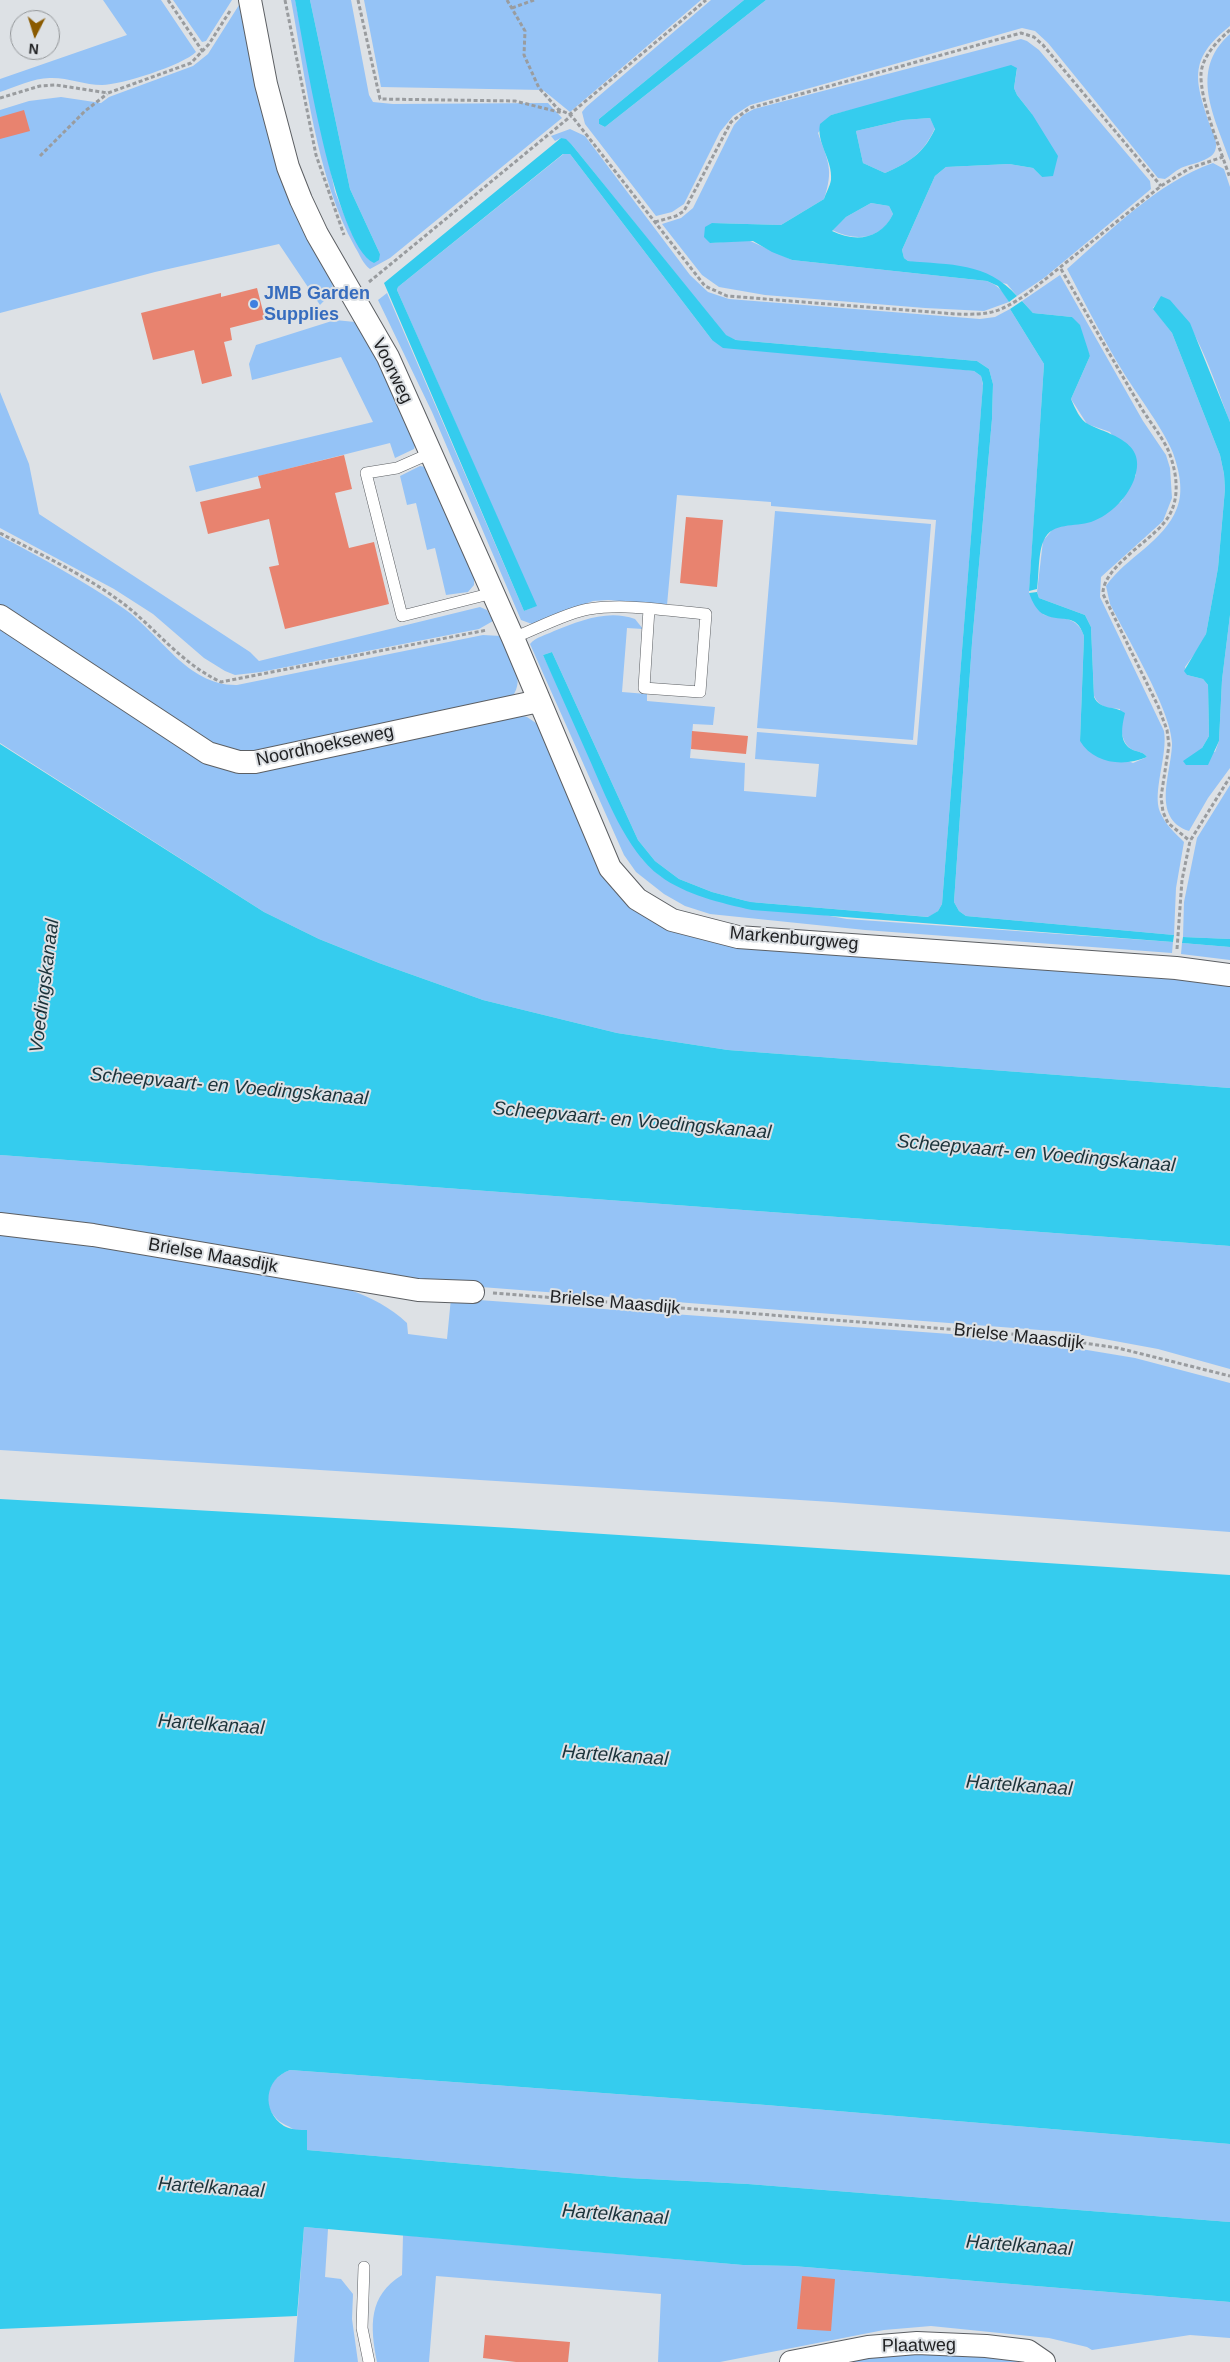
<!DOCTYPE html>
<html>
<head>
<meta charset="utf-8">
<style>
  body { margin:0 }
  #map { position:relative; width:1230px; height:2362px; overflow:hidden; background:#dde1e5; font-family:Arial,sans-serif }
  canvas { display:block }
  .north { position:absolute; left:10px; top:10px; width:50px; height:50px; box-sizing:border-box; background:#dde1e5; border:1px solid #929598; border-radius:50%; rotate:185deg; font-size:14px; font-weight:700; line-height:20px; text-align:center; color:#212224 }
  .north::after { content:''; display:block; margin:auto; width:18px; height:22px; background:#8a5a00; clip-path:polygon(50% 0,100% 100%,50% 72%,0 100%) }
</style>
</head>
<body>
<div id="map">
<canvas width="1230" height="2362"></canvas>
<div class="north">N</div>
</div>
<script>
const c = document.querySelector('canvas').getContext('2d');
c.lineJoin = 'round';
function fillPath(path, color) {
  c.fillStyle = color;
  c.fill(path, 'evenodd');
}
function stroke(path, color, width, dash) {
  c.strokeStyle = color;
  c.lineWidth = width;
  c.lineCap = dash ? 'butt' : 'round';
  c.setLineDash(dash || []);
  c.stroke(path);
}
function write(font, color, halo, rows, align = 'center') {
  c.font = font + ' Arial,sans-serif';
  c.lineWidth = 4;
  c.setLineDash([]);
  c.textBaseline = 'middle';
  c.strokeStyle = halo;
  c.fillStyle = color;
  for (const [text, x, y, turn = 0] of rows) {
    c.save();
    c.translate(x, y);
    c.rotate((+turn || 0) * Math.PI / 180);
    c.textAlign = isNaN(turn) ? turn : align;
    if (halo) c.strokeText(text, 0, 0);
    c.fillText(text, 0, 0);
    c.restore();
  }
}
fillPath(new Path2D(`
  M103 0H161L196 52C183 65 121 85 102 85 85 85 69 78 52 78 35 77 16 87 0 92V79L127 35Z
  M173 0H232L206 41 202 42Z
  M291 0H295L335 192 351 232 362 250 380 254 350 189 310 0H351L369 95 373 102 393 104 548 103 562 118 390 258 370 269C363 264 360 255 355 247 316 177 306 79 291 0Z
  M364 0H701L570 112 543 90 381 87Z
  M711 0H744L599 119V124L605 127 766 0H1230V26C1187 60 1195 81 1211 128 1214 135 1218 143 1215 151 1211 161 1190 164 1181 168 1175 171 1170 176 1165 179L1158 178 1048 43 1035 31 1022 28 750 105 733 116 720 132 684 204 672 212 656 216 585 124 582 112 586 107Z
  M243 4 332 279C335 291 328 297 320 305L279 244 155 272 0 313V110L29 101 61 97 101 103 109 97 193 66 208 54 239 5Z
  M1230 34V161C1215 117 1188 71 1230 34Z
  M1021 39 1027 41 1039 50 1150 181 1151 189 1044 278 1017 296 1007 284 908 261 904 258 902 250 935 176 946 167 1009 164 1033 168 1042 177 1032 114 1017 95 1014 88 1017 69 831 115 818 133C828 162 834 169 824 199L781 225 712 223 711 243 748 240 792 260 987 281C999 286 1003 291 1009 302L984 311 925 308 765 295 719 287 702 275 662 224 681 218 693 208 734 125 743 115 754 109Z
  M930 118 935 128C923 154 910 162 885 173L863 163 856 131 903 120Z
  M570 129 585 136 690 275 708 292 729 299 980 319 995 317 1010 309 1044 364 1029 593 1044 615C1062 618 1078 617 1084 636L1080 741 1133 763 1147 757C1143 752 1139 752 1133 750 1119 743 1121 722 1120 709 1108 708 1100 708 1094 696L1091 627 1085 615 1039 598 1037 592 1043 541 1053 529 1121 502 1136 475 1110 432 1087 424 1071 399 1090 356 1072 317 1033 313 1022 301 1060 275 1143 421 1166 455 1170 468 1172 498 1163 521 1101 577 1100 597 1164 731C1168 755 1152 792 1160 812 1165 824 1175 833 1184 842L1176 888 1174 935 966 916 959 911 954 902 972 643 992 419 993 384 989 369 977 361 736 340 725 335 572 145 561 138 555 141 551 136Z
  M566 152 570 154 712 340 974 371 981 376 983 385 942 904 938 911 929 917 750 902 712 892 679 879 655 861 638 840 552 652 543 655 642 859 660 876 688 891 847 919 1173 942 1172 953 865 930 710 914 685 906 664 894 636 872 624 855 530 644C536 637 546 635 554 631 579 621 608 609 635 619L643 629 627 628 622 692 647 694V701L715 707 713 725 693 724 690 758 745 763 744 791 816 797 819 764 755 759 757 732 917 745 936 520 771 506V502L677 495 667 605 608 600 593 601 532 624 521 620 432 412 378 300 387 293 524 611 536 606 397 290 398 287Z
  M1213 163 1224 169 1230 187V422C1217 389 1194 311 1162 297L1153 308 1172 333 1220 455 1224 474 1225 489 1218 568 1206 634 1201 645 1185 667 1187 675 1203 679 1208 685 1209 736 1202 748 1215 752 1219 741 1222 680 1230 615V768L1208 798 1189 831C1150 818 1172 772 1172 743 1171 710 1126 636 1110 604L1106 586C1126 557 1164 542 1177 508 1184 491 1179 470 1173 453 1164 430 1139 397 1125 375 1104 341 1086 305 1067 269 1111 231 1156 183 1213 163Z
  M871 203 889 206 893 214C881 240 856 242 832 230L846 217Z
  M335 320 355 322 371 344 416 442 414 449 395 458 390 443 196 492 189 466 373 422 341 357 252 380 249 364 256 345Z
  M0 392 29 464 39 514 250 652 259 661 480 607 487 610 493 621 479 629 261 672 235 675 225 671 204 658 153 614 114 589 0 528Z
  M420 466 425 467 474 578V585L468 592 446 595 435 548 427 550 416 503 407 505 400 476Z
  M775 511 931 524 913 740 757 728Z
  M0 536C42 558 84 581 123 608 161 634 187 686 237 685L483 635 501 636C509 655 527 678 512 697L275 751 217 750 0 609Z
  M0 622 212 761 515 714 527 717 539 725 589 833 665 924 1051 967 1230 984V1088L728 1050 617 1033 483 1000 379 963 319 939 264 912 0 743Z
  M1230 785V939L1183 937 1184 902 1197 838Z
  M1182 943 1230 947V960L1181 954Z
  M0 1155 1230 1246V1369L1158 1349 1066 1332 455 1285 0 1215Z
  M0 1232 97 1246 350 1290C372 1298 390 1307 407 1323L408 1334 447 1339 451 1298 964 1335 1063 1346 1135 1358 1230 1383V1532L832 1502 0 1450Z
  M290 2070 766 2105 1230 2144V2222L748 2184 627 2178 307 2150C303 2144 299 2135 294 2130 288 2125 280 2124 275 2117 260 2100 270 2077 290 2070Z
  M304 2227 328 2229 325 2277 341 2279 353 2294 352 2319 358 2362H294Z
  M403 2235 743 2265 793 2266 1230 2302V2338L1190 2335 1092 2350 1087 2347 1049 2338 931 2326 884 2330 720 2362H658L661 2294 436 2276 429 2362H377C370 2326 368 2296 402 2275Z
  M983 2352 1029 2362H835L870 2355Z`), '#95c3f6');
fillPath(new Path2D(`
  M295 0H310L350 189 380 254 379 260 374 263C334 244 304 46 295 0Z
  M744 0H766L605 127 599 124V119Z
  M1011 65 1017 68 1014 88 1017 95 1032 114 1058 156 1053 176 1042 177 1033 168 1009 164 946 167 935 176 902 250 904 258 908 261C950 265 987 262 1017 296L1009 302 998 286 987 281 792 260 772 252 753 241 710 243 704 237 705 227 712 223 781 225 824 199C826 193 830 186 831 180 833 160 816 143 820 124L831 115ZM930 118 935 129C923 154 910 162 885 173L863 163 856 131 903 120ZM871 203 889 206 893 214C881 239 856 243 832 231L846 217Z
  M561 138 566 139 572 145 726 335 736 340 977 361 989 369 993 384 992 419 972 643 954 902 959 911 966 916 1174 935 1173 942 752 910C721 903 686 895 660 876 626 851 605 794 588 756 573 722 558 689 543 655L552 652 638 840 655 861 679 879 712 892 750 902 928 917 938 911 942 904 983 384 981 376 974 371 723 348 712 340 570 154H563L398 287 397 290 537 606 524 611 384 283Z
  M1161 296 1170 300 1190 323 1230 422V615L1222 680 1219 741 1208 765H1186L1183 761 1202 748 1209 736 1208 685 1203 679 1187 675 1184 671 1206 634 1218 568 1225 489 1224 474 1220 455 1172 333 1153 309Z
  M1022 301 1033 313 1072 317 1080 325 1090 356 1071 399C1075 408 1080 420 1088 424 1109 435 1147 441 1135 477 1129 496 1111 515 1091 522 1075 527 1052 522 1044 540 1038 551 1039 577 1037 589L1029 591 1044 364 1010 309Z
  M1037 592 1039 598 1085 615 1091 627 1094 697C1101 711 1114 705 1125 713 1122 726 1118 743 1133 750 1139 752 1143 752 1147 757 1124 767 1094 764 1080 741L1084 636C1076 612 1063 623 1045 615 1037 612 1032 601 1029 593Z
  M0 744 264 912 319 939 379 963 483 1000 617 1033 728 1050 1230 1088V1246L0 1155Z
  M1183 937 1230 939V947L1182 943Z
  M0 1499 512 1528 1230 1575V2144L766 2105 290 2070C264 2079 261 2111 284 2126 291 2130 300 2130 307 2130V2150L627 2178 748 2184 1230 2222V2302L793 2266 743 2265 304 2227 297 2316 0 2329Z`), '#35ccee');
fillPath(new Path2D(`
  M24 110 30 131 0 139V117Z
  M257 288 265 319 230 328 232 340 224 342 232 376 202 384 194 350 153 360 141 313 221 293V297Z
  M344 455 352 489 335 493 349 548 374 542 389 604 285 629 269 567 279 565 269 519 208 534 200 502 261 488 258 476Z
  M686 517 723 520 717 587 680 583Z
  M692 731 748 736 746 754 691 749Z
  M802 2276 835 2279 831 2331 797 2329Z
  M485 2335 570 2342 568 2362H516L483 2358Z`), '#e8836f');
const lane = new Path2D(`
  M431 453 397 468 366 473 402 616 493 593
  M513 638C534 630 568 612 589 609 627 603 668 611 706 614L700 692 644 688 649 609
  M364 2267 362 2328 369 2362`);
const street = new Path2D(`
  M250 0 266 84 288 167 301 200 317 234 388 357 513 638 610 868 637 899 672 920 738 937 1176 968 1230 975
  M0 616 208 753 239 762H255L539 701
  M0 1224 93 1235 418 1290 473 1292
  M791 2362 868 2347 917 2343 986 2346 1028 2351 1044 2362`);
stroke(lane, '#5c5f63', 12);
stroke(street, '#5c5f63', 24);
stroke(new Path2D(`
  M168 0 203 52
  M285 0 316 155 344 235
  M358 0 380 99 515 101 563 113
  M507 0 525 31 524 55 539 88 558 109 571 115 705 286 727 296 956 314C991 315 998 313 1027 294L1161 186 1190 168 1223 157
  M512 8 534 0
  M1230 30C1217 41 1202 57 1201 74 1200 101 1221 151 1230 178
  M0 98 40 86 56 85 108 93 191 63 209 44 230 11
  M569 115 706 0
  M40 156 85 111 107 94
  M655 222 676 216 684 211 731 122 750 108 1021 33 1034 37 1043 45 1161 186
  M1061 269C1087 314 1112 359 1139 404 1148 420 1162 436 1169 452 1178 476 1181 504 1163 524 1147 543 1102 569 1103 594L1158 706 1167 730 1169 745 1161 797 1163 812 1168 823 1190 841
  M369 282 571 116
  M0 533C43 556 90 577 129 608 159 633 184 665 221 682L487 630
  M1177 949 1182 880 1190 841 1230 777
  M493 1293 1036 1336 1118 1348 1230 1376`), '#999c9f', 3, [4, 2.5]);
stroke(lane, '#fff', 11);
stroke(street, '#fff', 22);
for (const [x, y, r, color] of [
  [254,304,5,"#3f7fe0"]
]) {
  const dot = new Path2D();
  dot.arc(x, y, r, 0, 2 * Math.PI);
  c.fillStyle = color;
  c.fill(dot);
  stroke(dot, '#dde1e5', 2);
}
write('bold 18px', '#366cbe', '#dde1e5', [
  ["JMB Garden",264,294],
  ["Supplies",264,315]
], 'left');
write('18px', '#212224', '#dde1e5', [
  ["Voorweg",392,371,64],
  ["Noordhoekseweg",325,746,-12],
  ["Markenburgweg",794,939,5],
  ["Brielse Maasdijk",213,1256,10],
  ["Brielse Maasdijk",615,1303,5],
  ["Brielse Maasdijk",1019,1337,6],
  ["Plaatweg",919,2346,-1]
]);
write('italic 19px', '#1c333a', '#dde1e5', [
  ["Voedingskanaal",45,986,-83],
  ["Scheepvaart- en Voedingskanaal",229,1087,5],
  ["Scheepvaart- en Voedingskanaal",632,1121,5],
  ["Scheepvaart- en Voedingskanaal",1036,1154,5],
  ["Hartelkanaal",211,1725,4],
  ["Hartelkanaal",615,1756,4],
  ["Hartelkanaal",1019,1786,4],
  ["Hartelkanaal",211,2188,4],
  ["Hartelkanaal",615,2215,4],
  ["Hartelkanaal",1019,2246,4]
]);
</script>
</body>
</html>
